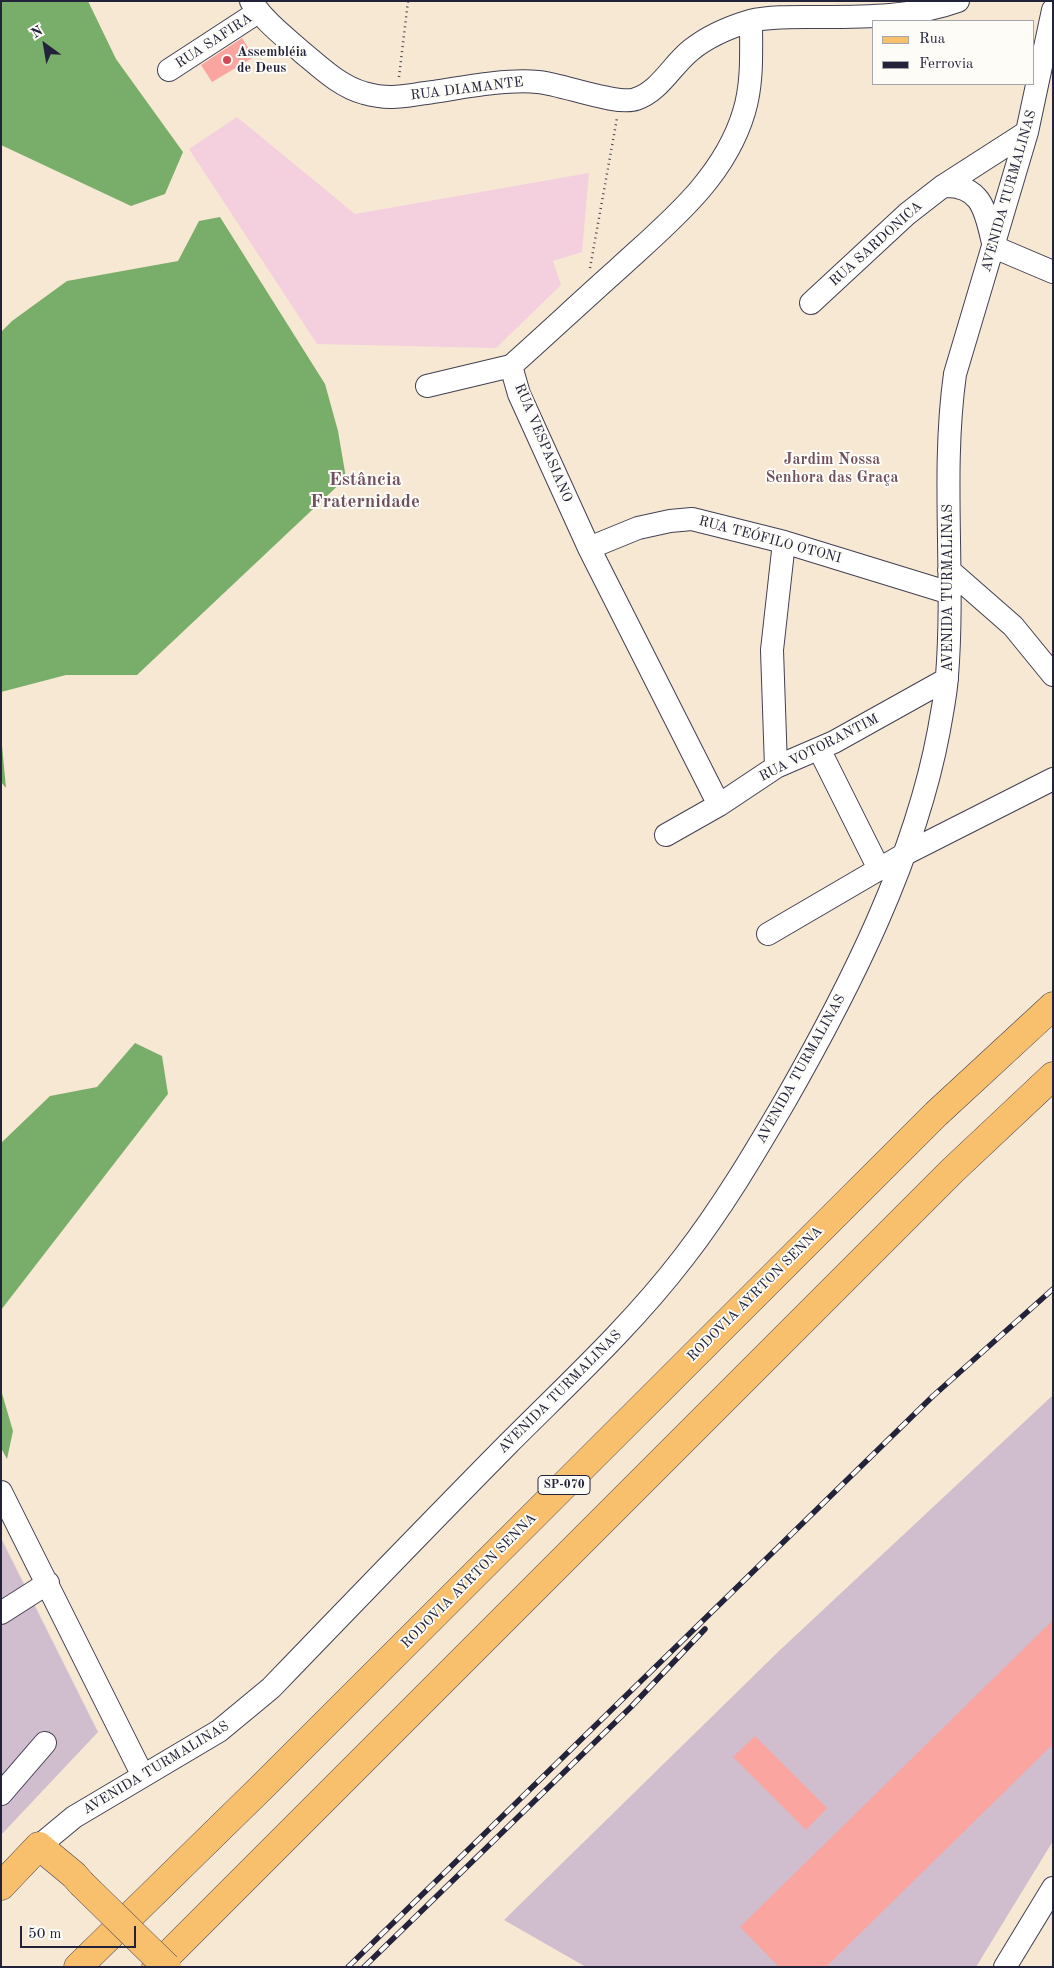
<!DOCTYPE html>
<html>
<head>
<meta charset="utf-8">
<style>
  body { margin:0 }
  #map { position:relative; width:1054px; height:1968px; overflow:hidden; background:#f7e8d4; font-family:"Old Standard TT",serif }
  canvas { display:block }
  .frame { position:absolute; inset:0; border:2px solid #22223b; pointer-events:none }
  .legend { position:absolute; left:872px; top:20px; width:162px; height:65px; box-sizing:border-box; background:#fdfcf7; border:1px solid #a5a5ac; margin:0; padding:6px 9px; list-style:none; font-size:15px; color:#22223b }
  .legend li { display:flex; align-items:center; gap:10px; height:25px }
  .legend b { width:25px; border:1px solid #a5a5ac }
  .north { position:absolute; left:20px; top:20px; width:50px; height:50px; -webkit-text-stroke:4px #fdfcf7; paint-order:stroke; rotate:328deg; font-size:14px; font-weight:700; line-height:20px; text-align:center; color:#22223b }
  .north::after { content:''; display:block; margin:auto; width:18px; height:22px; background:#22223b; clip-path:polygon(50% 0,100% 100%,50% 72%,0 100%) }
  .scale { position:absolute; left:20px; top:1926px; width:116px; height:22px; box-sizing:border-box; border:2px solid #22223b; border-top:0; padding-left:6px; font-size:15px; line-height:18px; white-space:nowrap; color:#22223b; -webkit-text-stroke:4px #fdfcf7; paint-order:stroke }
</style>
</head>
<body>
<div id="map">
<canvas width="1054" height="1968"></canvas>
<div class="frame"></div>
<ul class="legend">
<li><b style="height:6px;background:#f8bf6c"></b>Rua</li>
<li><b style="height:6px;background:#22223b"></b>Ferrovia</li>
</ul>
<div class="north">N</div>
<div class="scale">50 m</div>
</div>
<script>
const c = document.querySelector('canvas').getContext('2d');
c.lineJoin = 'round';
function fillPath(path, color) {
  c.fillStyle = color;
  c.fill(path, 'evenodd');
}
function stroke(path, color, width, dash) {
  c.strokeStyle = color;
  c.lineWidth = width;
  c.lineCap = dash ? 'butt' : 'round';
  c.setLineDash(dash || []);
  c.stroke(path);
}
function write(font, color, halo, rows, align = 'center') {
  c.font = font + ' "Old Standard TT",serif';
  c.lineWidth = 4;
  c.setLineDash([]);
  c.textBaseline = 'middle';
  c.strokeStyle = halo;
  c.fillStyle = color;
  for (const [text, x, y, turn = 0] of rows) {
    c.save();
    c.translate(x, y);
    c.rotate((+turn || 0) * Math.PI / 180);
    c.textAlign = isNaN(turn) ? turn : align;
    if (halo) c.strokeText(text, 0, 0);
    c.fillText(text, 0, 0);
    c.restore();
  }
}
fillPath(new Path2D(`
  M237 117 355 214 589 173 582 252 553 261 561 285 496 348 317 344 189 149Z`), '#f4cfde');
fillPath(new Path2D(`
  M1053 1395V1841L976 1967H586L504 1920 779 1651Z
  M1 1538 98 1732 1 1835Z`), '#d0bdce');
fillPath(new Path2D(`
  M1 1H88L116 59 183 152 165 194 131 206 1 145Z
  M220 217 325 384 338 431 346 478 137 675H66L1 692V332L12 321 67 281 178 261 199 221Z
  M1 735 6 788 1 782Z
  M135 1043 162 1056 168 1094 1 1310V1143L50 1096 97 1087Z
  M1 1390 13 1431 7 1459 1 1448Z`), '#79ae6a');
fillPath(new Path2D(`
  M242 38 254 57 212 82 201 65Z
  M1053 1620V1744L826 1967H779L740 1927Z
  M755 1736 827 1808 806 1830 733 1757Z`), '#faa59f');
const minor = new Path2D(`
  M251 1C264 21 285 37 303 53 321 68 341 87 364 93 392 101 407 95 433 92 465 87 506 79 538 82 562 84 617 106 636 99 660 91 672 65 691 50 707 37 730 27 750 21 771 16 799 17 820 17 867 17 914 17 958 1
  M169 70 258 12
  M943 186C984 184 986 215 994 247L1053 272
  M811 303 907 214 943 186 1027 132
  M427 386 511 366
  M589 548 638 528 670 521 692 519 784 542 950 593
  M949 570 1013 626 1053 675
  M819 749 879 869
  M776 767 772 650 784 542
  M719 805 589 548 519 394 511 366C547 334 582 301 618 269 668 223 724 179 744 112 753 83 751 50 751 21
  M666 835 719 805 776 767 834 742 947 679
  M768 934 905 854 1053 779
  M1 1492 143 1776
  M1 1613 48 1583
  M1 1794 45 1743
  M39 1846 74 1817 219 1731 271 1688C350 1606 429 1524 509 1443 569 1383 632 1325 684 1257 722 1208 754 1154 785 1101 850 987 915 859 939 730 942 712 946 694 947 676 955 575 941 474 955 374L1027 132 1053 10
  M1005 1967 1053 1888`);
const major = new Path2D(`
  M1 1886 39 1846 74 1875 81 1883`);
const highway = new Path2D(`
  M78 1967 263 1786 936 1114 1053 1006
  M156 1967 953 1170 1053 1076`);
stroke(minor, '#424052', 24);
stroke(major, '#424052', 29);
stroke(highway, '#424052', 29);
stroke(new Path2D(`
  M399 77 408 1
  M590 268 617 118`), '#424052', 2.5, [1, 4]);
stroke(minor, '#fff', 22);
stroke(major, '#f8bf6c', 28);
stroke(highway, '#f8bf6c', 28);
const rail = new Path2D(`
  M348 1967 933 1396 1053 1289
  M364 1967 631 1707 705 1629`);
stroke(rail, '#22223b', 5.5);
stroke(rail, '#fdfcf7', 4, [11]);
const majorBridge = new Path2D(`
  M81 1883 167 1967`);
stroke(majorBridge, '#424052', 29, []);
stroke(majorBridge, '#f8bf6c', 28);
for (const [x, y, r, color] of [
  [227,60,5,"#d1495b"]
]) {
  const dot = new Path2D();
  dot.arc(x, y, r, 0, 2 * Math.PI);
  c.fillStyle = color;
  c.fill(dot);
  stroke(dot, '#fdfcf7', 2);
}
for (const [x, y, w] of [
  [564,1485,52]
]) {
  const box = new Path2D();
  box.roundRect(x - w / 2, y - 9.5, w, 19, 4);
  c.fillStyle = '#fdfcf7';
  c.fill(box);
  stroke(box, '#22223b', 1);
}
write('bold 12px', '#22223b', null, [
  ["SP-070",564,1485]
]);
write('14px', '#22223b', '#fdfcf7', [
  ["RUA SAFIRA",214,41,-33],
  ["RUA DIAMANTE",467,89,-7],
  ["AVENIDA TURMALINAS",1009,191,-74],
  ["RUA SARDONICA",876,244,-42],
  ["RUA VESPASIANO",543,443,67],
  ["RUA TEÓFILO OTONI",770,540,15],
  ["AVENIDA TURMALINAS",948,588,-90],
  ["RUA VOTORANTIM",819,748,-27],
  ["AVENIDA TURMALINAS",801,1069,-61],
  ["RODOVIA AYRTON SENNA",755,1294,-45],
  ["AVENIDA TURMALINAS",560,1392,-45],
  ["RODOVIA AYRTON SENNA",469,1581,-45],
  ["AVENIDA TURMALINAS",156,1768,-31]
]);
write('bold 14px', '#22223b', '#fdfcf7', [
  ["Assembléia",237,52],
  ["de Deus",237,68]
], 'left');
write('bold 16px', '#6e505e', '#fdfcf7', [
  ["Jardim Nossa",832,460],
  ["Senhora das Graça",832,478]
]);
write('bold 19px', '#6e505e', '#fdfcf7', [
  ["Estância",365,480],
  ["Fraternidade",365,502]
]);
</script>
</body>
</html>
